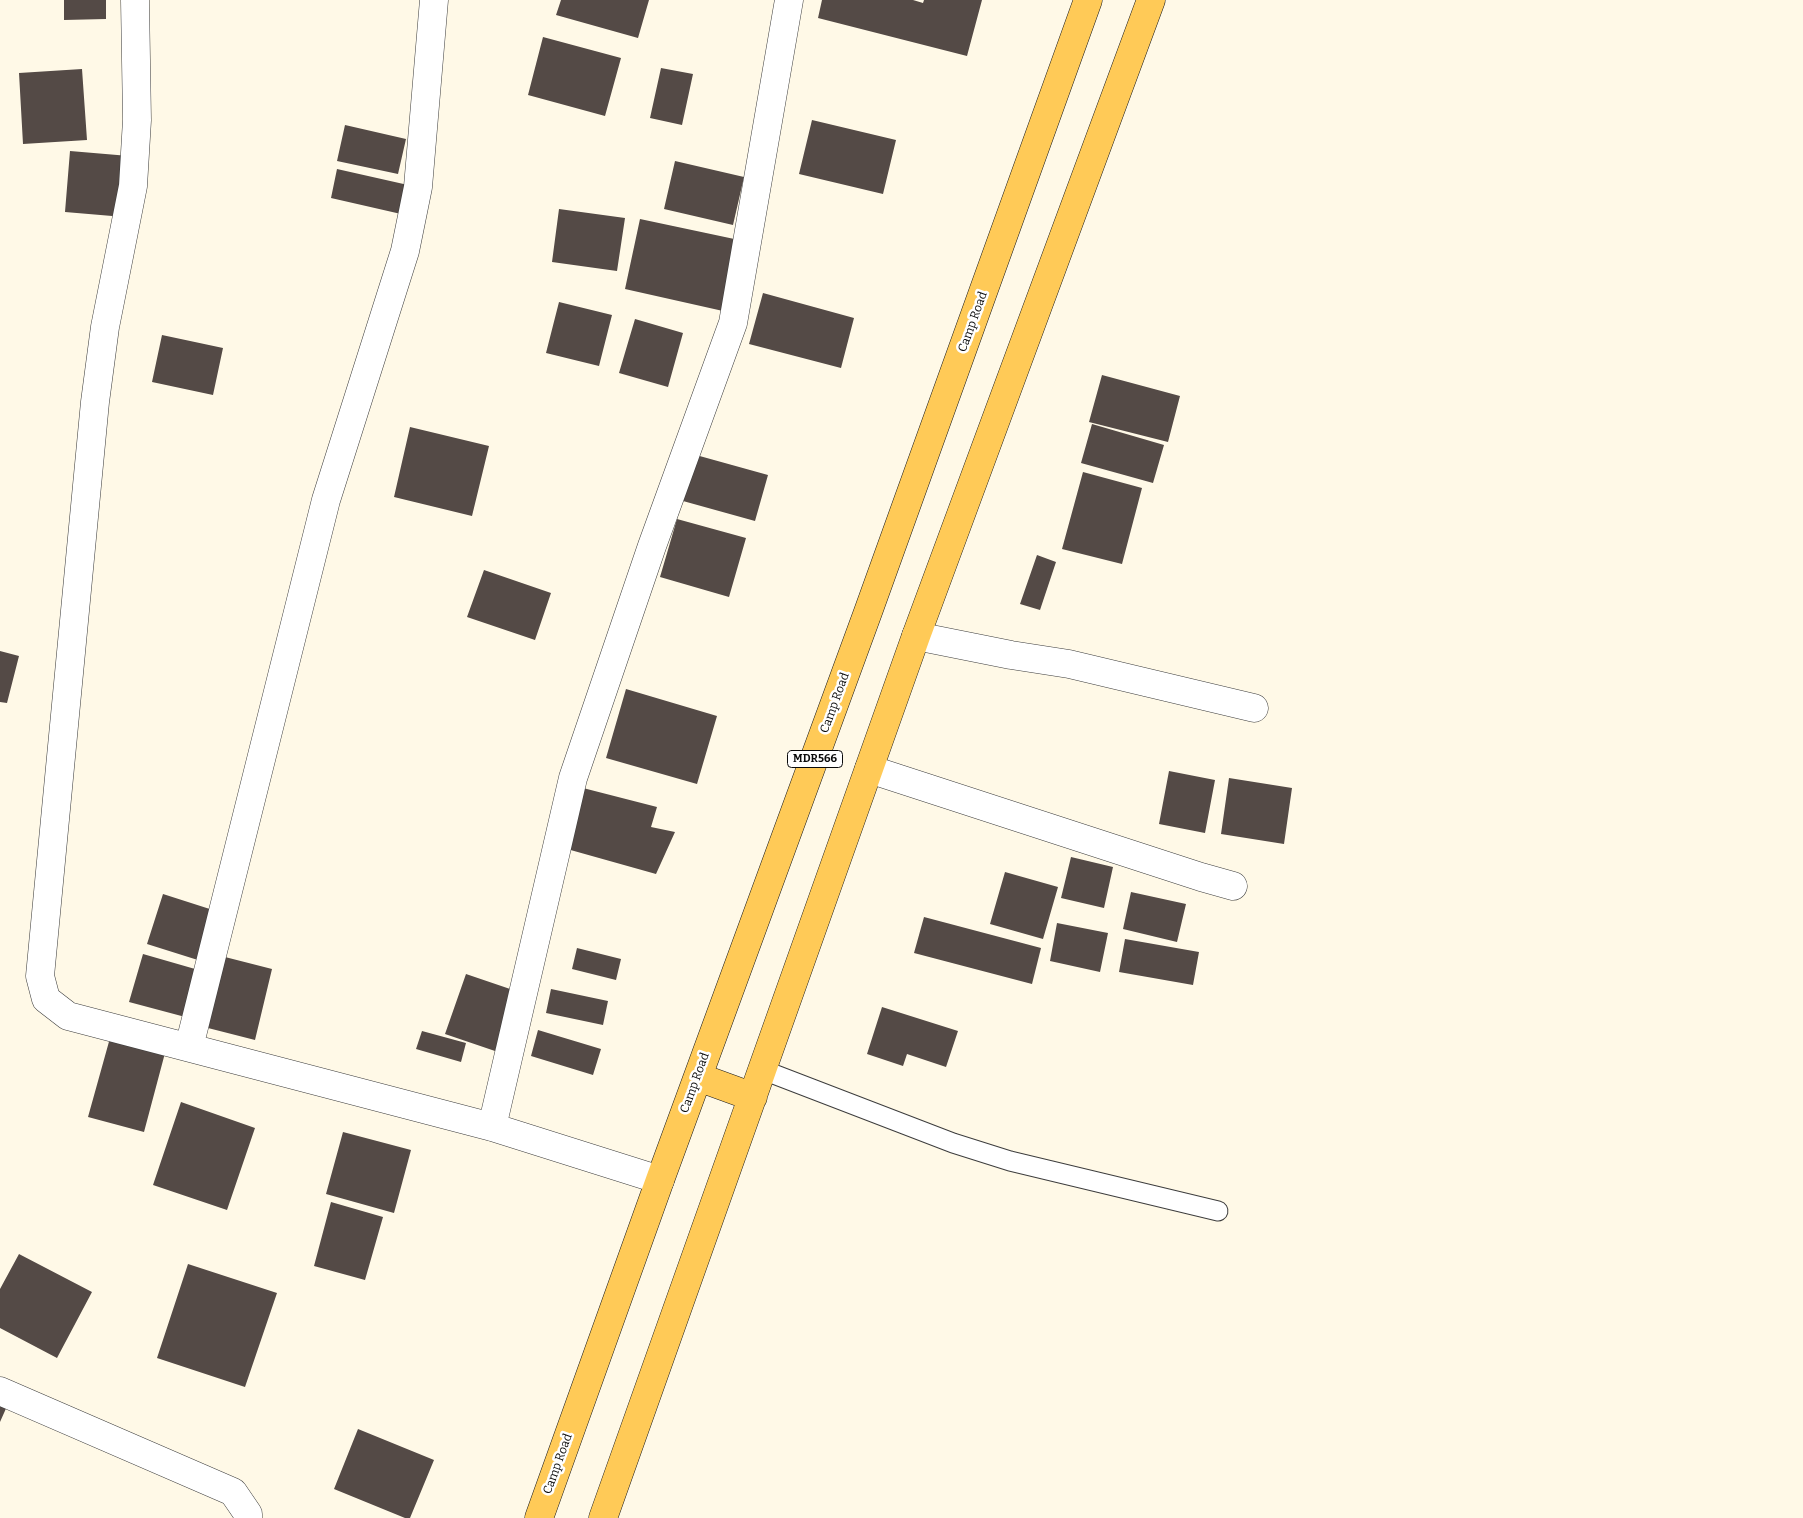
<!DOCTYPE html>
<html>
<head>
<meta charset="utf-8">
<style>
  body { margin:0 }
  canvas { display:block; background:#fff9e7 }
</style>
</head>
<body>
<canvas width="1803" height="1518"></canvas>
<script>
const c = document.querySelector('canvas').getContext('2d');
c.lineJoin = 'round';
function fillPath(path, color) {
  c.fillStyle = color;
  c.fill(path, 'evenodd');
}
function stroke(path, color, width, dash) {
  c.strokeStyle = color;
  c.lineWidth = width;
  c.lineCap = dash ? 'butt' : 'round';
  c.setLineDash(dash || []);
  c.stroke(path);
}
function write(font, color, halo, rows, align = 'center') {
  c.font = font + ' Bitter,serif';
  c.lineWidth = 5;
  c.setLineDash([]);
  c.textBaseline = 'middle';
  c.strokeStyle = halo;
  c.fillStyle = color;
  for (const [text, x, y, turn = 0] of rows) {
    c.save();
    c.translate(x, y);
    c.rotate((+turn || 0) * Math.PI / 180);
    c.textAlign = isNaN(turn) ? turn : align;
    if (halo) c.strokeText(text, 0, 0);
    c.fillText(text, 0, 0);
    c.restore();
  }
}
fillPath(new Path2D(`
  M64 0H106V19L64 20Z
  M561 0H649L638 38 556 15Z
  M822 0H913L923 3 924 0H982L967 56 818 18Z
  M543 37 621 58 605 116 528 95Z
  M661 68 693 74 682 125 650 118Z
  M82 69 87 140 23 144 19 73Z
  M812 120 896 140 883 194 799 174Z
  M345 125 406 139 398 174 337 161Z
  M70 151 129 156 124 217 65 212Z
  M675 161 744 177 733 225 664 209Z
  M337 169 408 185 401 214 331 198Z
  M559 209 625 218 617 271 552 262Z
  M640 219 739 240 723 311 625 289Z
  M763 293 854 318 841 368 749 344Z
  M559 302 612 315 599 366 546 353Z
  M635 319 683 333 668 387 619 373Z
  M162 335 223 348 213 395 152 382Z
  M1102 375 1180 396 1168 442 1089 422Z
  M1092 424 1164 445 1153 483 1081 463Z
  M410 427 489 446 472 516 394 497Z
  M696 455 768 475 755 521 683 501Z
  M1083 472 1142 488 1122 564 1062 549Z
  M677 519 746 538 729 597 660 577Z
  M1037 555 1056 562 1040 610 1020 604Z
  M484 570 551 593 535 640 467 617Z
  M0 651 19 656 7 703 0 702Z
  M626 689 717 716 697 784 606 758Z
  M1169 771 1215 780 1205 833 1159 824Z
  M1229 778 1292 788 1284 844 1221 834Z
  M583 788 657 807 651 827 675 832 656 874 567 849Z
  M1071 857 1113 867 1104 908 1061 898Z
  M1005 872 1058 887 1043 939 990 924Z
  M1131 892 1186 904 1177 942 1123 929Z
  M163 894 216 911 201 961 147 944Z
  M924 917 1041 948 1032 984 914 953Z
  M1057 923 1108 933 1100 972 1050 961Z
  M1125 939 1199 952 1193 985 1119 972Z
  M577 948 621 959 616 980 572 969Z
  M143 954 202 971 189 1018 129 1002Z
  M225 957 272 969 255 1040 208 1028Z
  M466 974 516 991 495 1051 445 1034Z
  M551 989 608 1001 603 1025 546 1013Z
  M882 1007 958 1031 946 1067 907 1054 903 1066 867 1054Z
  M538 1030 601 1049 593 1075 531 1056Z
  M422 1031 466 1043 461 1062 416 1049Z
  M110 1038 165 1053 144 1132 88 1117Z
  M181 1102 255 1128 227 1210 153 1185Z
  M343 1132 411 1150 394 1213 326 1194Z
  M331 1202 383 1217 365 1280 314 1266Z
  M19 1254 92 1292 57 1358 0 1328V1289Z
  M188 1264 277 1293 245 1387 157 1358Z
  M0 1400 8 1404 0 1422Z
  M358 1429 434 1460 410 1518H405L334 1489Z`), '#544a46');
const lane = new Path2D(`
  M763 1070 953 1143 1010 1161 1218 1211`);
const street = new Path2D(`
  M135 0 137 120 133 186 105 327 95 402 40 976 46 999 68 1016 492 1127 660 1180
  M916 636 1011 655 1069 664 1254 708
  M869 769 1201 877 1233 886
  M189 1047 326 500 405 251 418 187 434 0
  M492 1127 573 778 652 546 733 323 789 0
  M0 1391 233 1492 248 1514V1518`);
const primary = new Path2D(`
  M698 1077 753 1097
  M539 1518 660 1180 868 612 1088 0
  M603 1518 916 636 1151 0`);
stroke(lane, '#3d3d3d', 21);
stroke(street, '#3d3d3d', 29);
stroke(primary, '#1b1b1b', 29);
stroke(lane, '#fff', 19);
stroke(street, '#fff', 28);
stroke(primary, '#ffca57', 28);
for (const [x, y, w] of [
  [815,759,55]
]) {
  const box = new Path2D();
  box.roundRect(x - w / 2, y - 8.5, w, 17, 4);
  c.fillStyle = '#fff';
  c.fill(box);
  stroke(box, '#0a0a0a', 1);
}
write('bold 11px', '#0a0a0a', null, [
  ["MDR566",815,759]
]);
write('12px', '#0a0a0a', '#fff', [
  ["Camp Road",973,322,-70],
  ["Camp Road",835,703,-70],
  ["Camp Road",695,1083,-70],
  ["Camp Road",558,1464,-70]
]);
</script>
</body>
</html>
